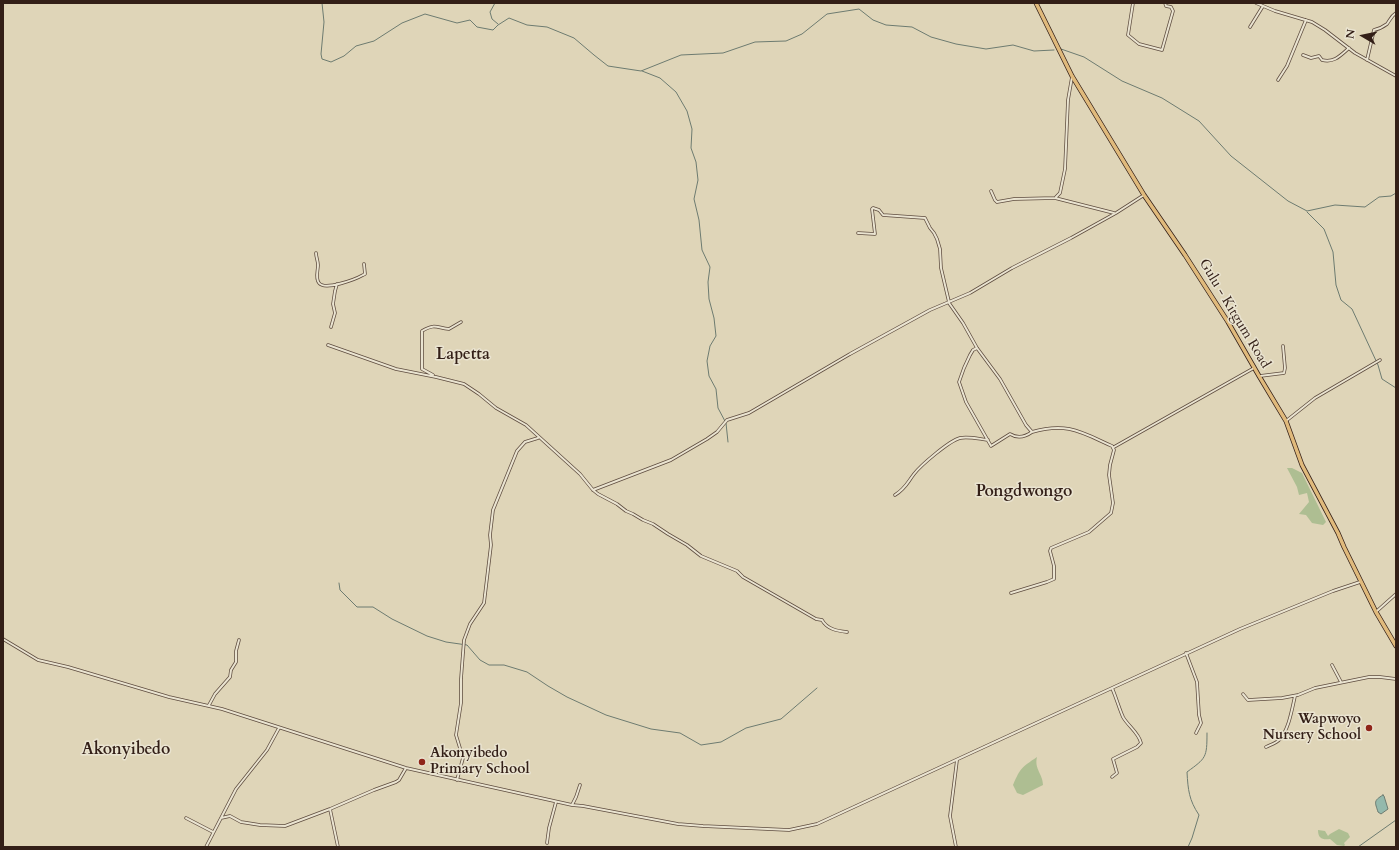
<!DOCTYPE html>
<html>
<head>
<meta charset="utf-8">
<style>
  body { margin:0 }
  #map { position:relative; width:1399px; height:850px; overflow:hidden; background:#dfd5b8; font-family:Cardo,serif }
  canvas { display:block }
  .frame { position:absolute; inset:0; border:4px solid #331f17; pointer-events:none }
  .north { position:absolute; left:1343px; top:16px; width:40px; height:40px; -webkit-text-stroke:3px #eae4d1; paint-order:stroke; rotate:279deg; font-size:11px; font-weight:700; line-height:16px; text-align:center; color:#331f17 }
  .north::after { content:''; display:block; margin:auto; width:14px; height:18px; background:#331f17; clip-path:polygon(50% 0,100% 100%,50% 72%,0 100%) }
</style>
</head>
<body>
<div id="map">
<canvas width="1399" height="850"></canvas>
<div class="frame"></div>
<div class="north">N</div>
</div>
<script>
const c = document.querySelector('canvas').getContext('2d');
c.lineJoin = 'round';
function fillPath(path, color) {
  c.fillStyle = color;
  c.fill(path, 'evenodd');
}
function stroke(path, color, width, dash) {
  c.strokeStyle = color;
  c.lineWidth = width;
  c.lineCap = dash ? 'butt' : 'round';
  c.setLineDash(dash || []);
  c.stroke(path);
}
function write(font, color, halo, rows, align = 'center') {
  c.font = font + ' Cardo,serif';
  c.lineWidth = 3;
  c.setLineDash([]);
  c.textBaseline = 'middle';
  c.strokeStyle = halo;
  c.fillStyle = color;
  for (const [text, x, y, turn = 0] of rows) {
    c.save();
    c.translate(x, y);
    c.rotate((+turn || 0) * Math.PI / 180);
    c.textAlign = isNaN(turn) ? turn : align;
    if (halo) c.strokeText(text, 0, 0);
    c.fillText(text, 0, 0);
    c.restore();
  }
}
fillPath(new Path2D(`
  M1287 468H1292L1302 473 1326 522 1323 525 1312 523 1306 515 1299 514 1309 502 1307 493 1299 495 1297 487Z
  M1037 757C1034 769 1043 774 1043 785L1023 795 1017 793 1013 785C1021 767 1021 768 1037 757Z
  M1339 829 1348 833 1350 837 1344 843 1345 845 1344 846 1337 845 1330 839C1323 840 1318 839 1318 830L1325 831 1328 836 1330 834Z`), '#aebe92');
const water = new Path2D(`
  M1383 795 1384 796 1388 809 1381 814 1378 812C1375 802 1373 801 1383 795Z`);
fillPath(water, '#94b9ac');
stroke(water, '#6d7b70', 1);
stroke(new Path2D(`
  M322 3 324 22 321 54 322 59 331 62 344 56 356 46 374 41 402 23 425 14 457 23 470 20 477 27 493 30 498 25 509 18 527 25 547 27 574 38 594 55 608 66 641 71 681 55 723 53 755 42 786 41 802 34 827 14 859 9 873 20 886 25 912 27 931 37 956 44 986 49 1013 45 1034 51 1054 50
  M495 3 490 12 492 19 498 24
  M1061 49 1084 57 1122 81 1162 98 1199 121 1231 156 1288 201 1307 211 1335 205 1365 207 1379 197 1391 196 1396 193
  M642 71 660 78 676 92 687 111 692 129 691 148 696 162 698 180 694 199 699 220 702 250 710 267 708 282 709 299 714 318 716 336 710 346 707 361 709 376 716 389 718 408 726 423 728 442
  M1307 212 1324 229 1333 252 1336 285 1341 300 1352 309 1378 365 1382 379 1396 388
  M339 583 340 590 357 607H373L392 619 427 636 446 642 467 645 480 660 489 665H504L527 672 548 686 567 697 606 715 651 729 680 733 701 745 721 742 746 728 781 719 817 688
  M1188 847 1192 838 1199 815C1189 800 1188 790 1187 772 1206 758 1207 758 1207 733
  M1358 847 1396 820`), '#6d7b70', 1);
const street = new Path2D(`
  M1133 3 1128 35 1139 44 1162 50 1173 11 1171 7 1166 6 1165 3
  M1256 3 1275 11 1312 22 1325 30 1355 53 1396 76
  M1250 27 1263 6
  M1303 55 1311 58 1319 56 1322 60C1334 63 1340 56 1349 48
  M1367 60 1374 30C1379 29 1383 27 1387 24 1390 20 1391 16 1396 13
  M1278 80 1287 66 1306 20
  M991 191 995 200 997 202 1014 199 1055 198 1114 213
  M1056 197 1060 193 1065 169 1068 100 1072 77
  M858 233 875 234 872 209 873 208 879 210 883 215 925 218 930 228 934 233 937 239 940 249 941 268 949 302
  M316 253C316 257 318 261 318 265 318 271 315 278 319 283 325 291 356 279 363 275L365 274 364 264
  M949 303 963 323 977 348 1000 379 1026 425 1032 432C1067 422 1081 432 1112 446L1114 450 1110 465 1109 475 1113 503 1111 513 1089 532 1051 548 1050 551 1054 566V579L1047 582 1011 593
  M331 327 335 313 333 304 335 291 337 284
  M328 345 396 369 436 377 464 384 479 394 496 408 526 425 580 474 593 490 598 494 617 504 626 511 633 514 643 520 653 524 668 534 687 545 701 556 737 571 743 577 816 619 822 620C827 629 837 631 847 632
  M977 348 973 350 970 355 964 368 959 382 966 402 991 446 1010 434C1018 439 1025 437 1032 432
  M433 375 422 369V331C435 323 437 328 449 329L461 322
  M1260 376 1284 373 1285 368 1283 346
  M1286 421 1315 398 1380 360
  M1114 447 1254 368
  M593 490 671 460 707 439 717 432 727 420 749 413 850 354 930 310 970 293 1012 268 1071 238 1116 213 1144 195
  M895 495C906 488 907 483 914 474 921 465 949 441 960 438 968 436 979 439 988 440
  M1377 611 1396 594
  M3 639 38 660 68 667 169 697 222 709 406 768 572 805 583 806 678 824 703 826 789 830 817 824 1240 629 1333 591 1360 582
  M1186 653 1197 682 1199 715 1201 723 1196 733
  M1332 665 1341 682
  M1243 694 1248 700 1282 698 1298 695 1315 688 1369 677H1380L1396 679
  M209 705 215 694 230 677 231 670 236 662V651L239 640
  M1266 747C1270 745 1277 743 1280 739 1289 729 1292 709 1295 696
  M1112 777 1117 773 1113 759 1137 747 1141 743C1139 733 1128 726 1123 717 1119 708 1116 697 1112 688
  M457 780 463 758 456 735 461 703V679L464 640 470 624 484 603 491 545 490 535 493 510 517 451 525 442 538 438
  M572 805 576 797 580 785
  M330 809 338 847
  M186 818 213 832
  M221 818 230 816 241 822 260 825 285 826 330 809 374 790 396 782 399 780 406 768
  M547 843 549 828 556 802
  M206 847 236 789 267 750 279 728
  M956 847 950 816 957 760`);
const primary = new Path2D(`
  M1036 3 1072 76 1144 195 1185 255 1228 322 1259 376 1286 421 1302 465 1338 533 1344 547 1376 612 1396 646`);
stroke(street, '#5e4c3f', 3.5);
stroke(primary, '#331f17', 5);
stroke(street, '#eae4d1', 2);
stroke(primary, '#e0ba7c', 3.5);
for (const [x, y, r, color] of [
  [1369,728,4,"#8f2418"],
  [422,762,4,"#8f2418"]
]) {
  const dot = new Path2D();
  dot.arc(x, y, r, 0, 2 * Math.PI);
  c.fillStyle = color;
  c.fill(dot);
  stroke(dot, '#eae4d1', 1.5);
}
write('14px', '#331f17', '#eae4d1', [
  ["Gulu - Kitgum Road",1234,314,59]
]);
write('bold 14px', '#331f17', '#eae4d1', [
  ["Wapwoyo",1361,720],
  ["Nursery School",1361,736],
  ["Akonyibedo",430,754,"left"],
  ["Primary School",430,770,"left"]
], 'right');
write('bold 16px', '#331f17', '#eae4d1', [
  ["Lapetta",463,355],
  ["Pongdwongo",1024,492],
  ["Akonyibedo",126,750]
]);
</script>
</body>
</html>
